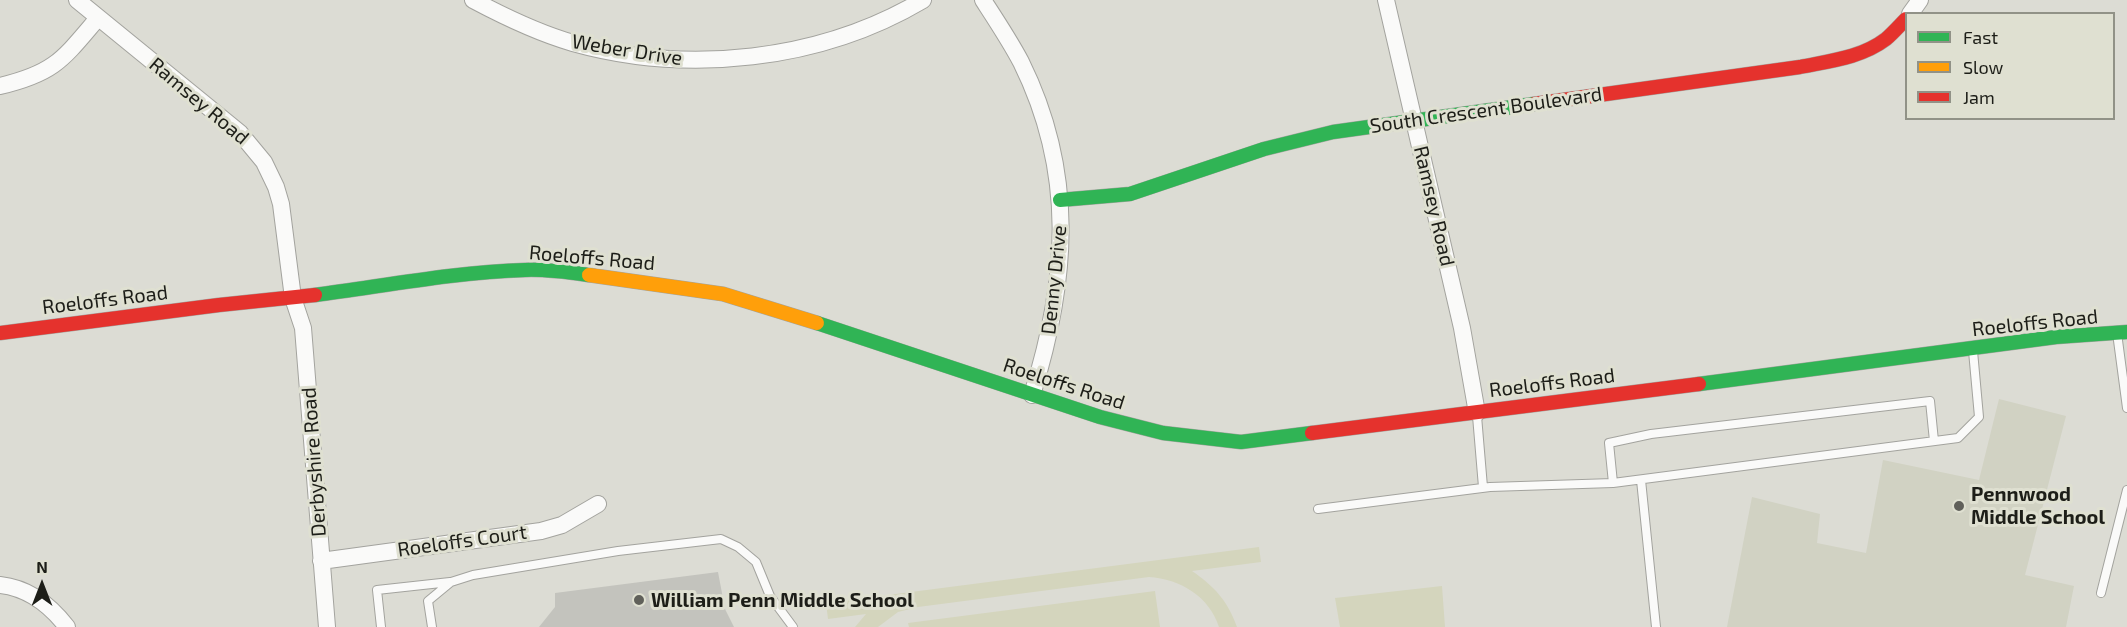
<!DOCTYPE html>
<html>
<head>
<meta charset="utf-8">
<style>
  body { margin:0 }
  #map { position:relative; width:2127px; height:627px; overflow:hidden; background:#dcdcd4; font-family:"Exo 2",sans-serif }
  canvas { display:block }
  .legend { position:absolute; left:1905px; top:12px; width:210px; height:108px; box-sizing:border-box; background:#dfe0d1; border:2px solid #919287; margin:0; padding:8px 10px; list-style:none; font-size:18px; color:#1d1e18 }
  .legend li { display:flex; align-items:center; gap:12px; height:30px }
  .legend b { width:30px; border:2px solid #919287 }
  .north { position:absolute; left:12px; top:555px; width:60px; height:60px; -webkit-text-stroke:4px #dfe0d1; paint-order:stroke; rotate:0deg; font-size:16px; font-weight:700; line-height:24px; text-align:center; color:#1d1e18 }
  .north::after { content:''; display:block; margin:auto; width:21px; height:27px; background:#1d1e18; clip-path:polygon(50% 0,100% 100%,50% 72%,0 100%) }
</style>
</head>
<body>
<div id="map">
<canvas width="2127" height="627"></canvas>
<ul class="legend">
<li><b style="height:8px;background:#30b455"></b>Fast</li>
<li><b style="height:8px;background:#ff9f0a"></b>Slow</li>
<li><b style="height:8px;background:#e5322d"></b>Jam</li>
</ul>
<div class="north">N</div>
</div>
<script>
const c = document.querySelector('canvas').getContext('2d');
c.lineJoin = 'round';
function fillPath(path, color) {
  c.fillStyle = color;
  c.fill(path, 'evenodd');
}
function stroke(path, color, width, dash) {
  c.strokeStyle = color;
  c.lineWidth = width;
  c.lineCap = dash ? 'butt' : 'round';
  c.setLineDash(dash || []);
  c.stroke(path);
}
function write(font, color, halo, rows, align = 'center') {
  c.font = font + ' "Exo 2",sans-serif';
  c.lineWidth = 6;
  c.setLineDash([]);
  c.textBaseline = 'middle';
  c.strokeStyle = halo;
  c.fillStyle = color;
  for (const [text, x, y, turn = 0] of rows) {
    c.save();
    c.translate(x, y);
    c.rotate((+turn || 0) * Math.PI / 180);
    c.textAlign = isNaN(turn) ? turn : align;
    if (halo) c.strokeText(text, 0, 0);
    c.fillText(text, 0, 0);
    c.restore();
  }
}
fillPath(new Path2D(`
  M1999 399 2066 416 2025 575 2074 586 2066 627H1727L1752 497 1820 514 1817 543 1866 553 1883 460 1979 480Z`), '#d1d2c3');
fillPath(new Path2D(`
  M1259 547 1261 562 1192 571C1214 586 1228 601 1237 627H1219C1209 596 1180 579 1149 577L918 607 898 612 878 627H855L866 614 828 619 826 603Z
  M1442 586 1445 627H1340L1335 598Z
  M1155 591 1160 627H909L908 623Z`), '#d4d5bd');
fillPath(new Path2D(`
  M718 572 725 609 734 627H539L555 607V593Z`), '#c3c3bd');
const lane = new Path2D(`
  M2117 333 2127 408
  M1477 416 1483 487
  M1641 480 1656 627
  M1613 483 1609 443 1651 434 1930 401 1934 441
  M1318 509 1490 487 1613 483 1958 438 1979 417 1973 351
  M2101 593 2127 490
  M381 627 377 590 450 582
  M432 627 428 601 451 582 473 575 618 551 721 539 738 547 756 562 770 596 793 627`);
const street = new Path2D(`
  M77 0 240 133 264 162 276 187 281 204 293 298 303 328 327 627
  M473 0C505 17 538 33 573 43 688 75 820 61 923 0
  M983 0C996 20 1010 41 1021 62 1076 173 1068 280 1032 395
  M1386 0 1462 328 1477 413
  M1910 14 1920 0
  M0 86C55 73 63 59 98 18
  M321 561 541 531 562 525 598 504
  M0 585C28 588 50 605 67 627`);
const fast = new Path2D(`
  M1060 200 1130 194 1264 149 1333 132 1534 104
  M315 295C384 286 455 272 525 270 546 269 567 272 589 275
  M817 323 1100 417 1163 433 1241 442 1312 433
  M1699 384 2056 337 2127 332`);
const slow = new Path2D(`
  M589 275 723 294 817 323`);
const jam = new Path2D(`
  M1534 104 1800 67C1829 61 1861 58 1886 39 1893 33 1899 26 1906 19
  M0 333 219 305 315 295
  M1312 433 1699 384`);
stroke(lane, '#a3a39e', 10);
stroke(street, '#a3a39e', 18);
stroke(fast, '#a3a39e', 15);
stroke(slow, '#a3a39e', 15);
stroke(jam, '#a3a39e', 15);
stroke(lane, '#fafaf9', 8);
stroke(street, '#fafaf9', 16);
stroke(fast, '#30b455', 14);
stroke(slow, '#ff9f0a', 14);
stroke(jam, '#e5322d', 14);
for (const [x, y, r, color] of [
  [1959,506,6,"#60605a"],
  [639,600,6,"#60605a"]
]) {
  const dot = new Path2D();
  dot.arc(x, y, r, 0, 2 * Math.PI);
  c.fillStyle = color;
  c.fill(dot);
  stroke(dot, '#dfe0d1', 2);
}
write('20px', '#1d1e18', '#dfe0d1', [
  ["Weber Drive",627,50,9],
  ["Ramsey Road",199,101,40],
  ["South Crescent Boulevard",1486,110,-8],
  ["Ramsey Road",1434,206,77],
  ["Roeloffs Road",592,258,5],
  ["Denny Drive",1054,280,-84],
  ["Roeloffs Road",105,300,-7],
  ["Roeloffs Road",2035,323,-6],
  ["Roeloffs Road",1552,383,-7],
  ["Roeloffs Road",1064,384,18],
  ["Derbyshire Road",314,462,-94],
  ["Roeloffs Court",462,541,-8]
]);
write('bold 20px', '#1d1e18', '#dfe0d1', [
  ["Pennwood",1971,494],
  ["Middle School",1971,517],
  ["William Penn Middle School",651,600]
], 'left');
</script>
</body>
</html>
